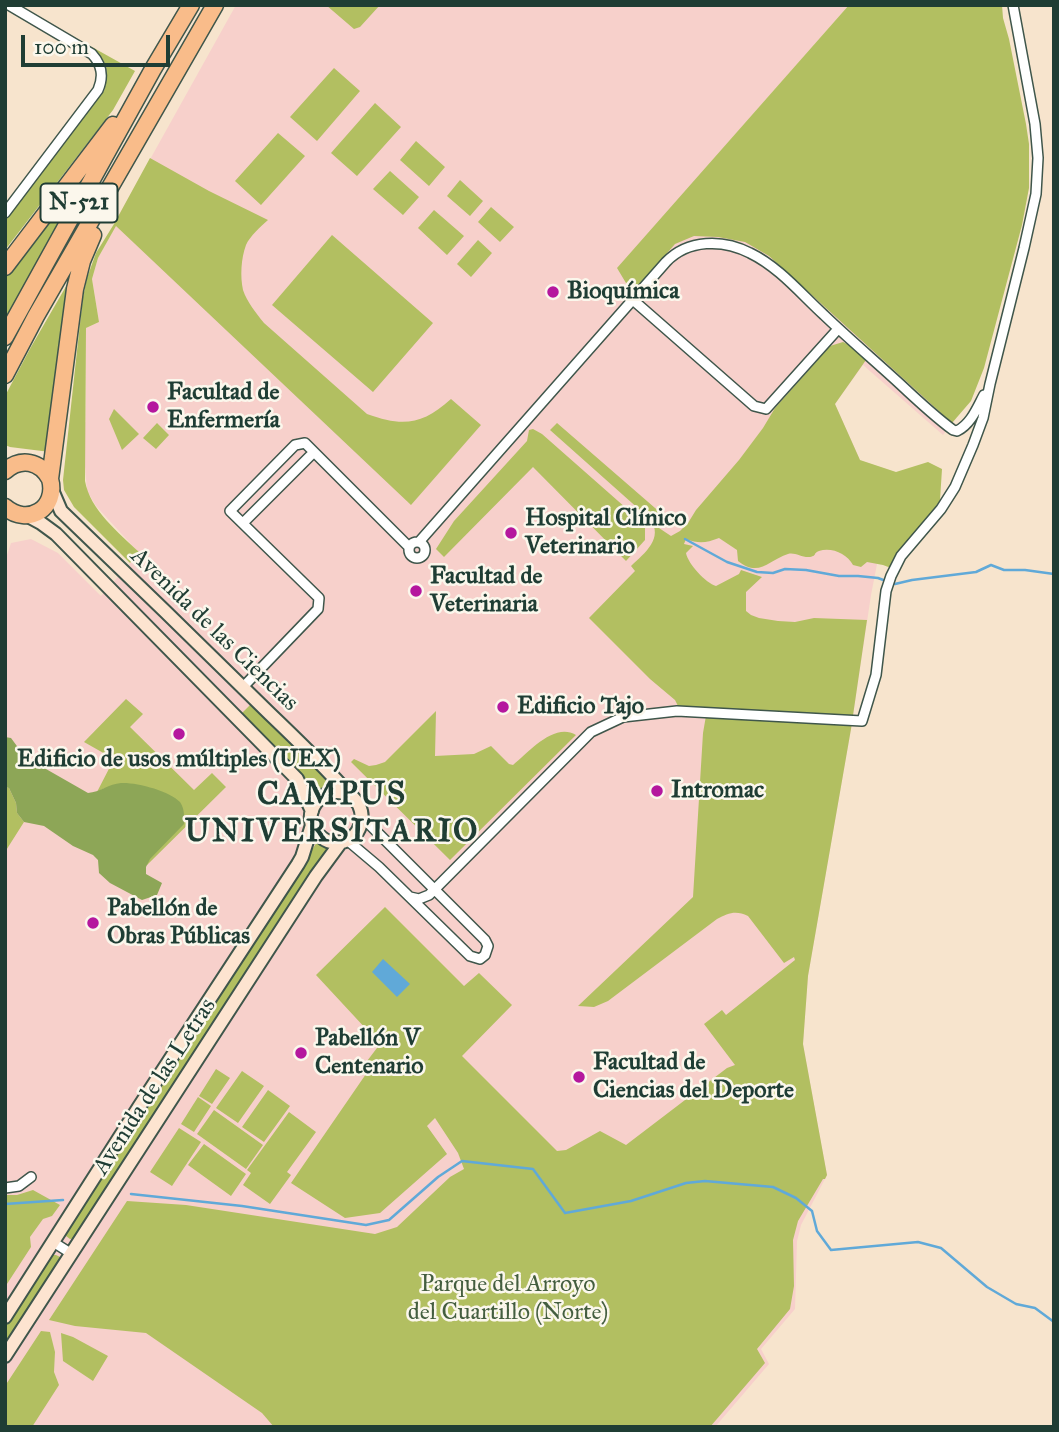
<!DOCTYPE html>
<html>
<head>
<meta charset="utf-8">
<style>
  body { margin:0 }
  #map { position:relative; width:1059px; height:1432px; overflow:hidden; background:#f7e4cd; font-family:"IM FELL Great Primer",serif }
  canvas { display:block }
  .frame { position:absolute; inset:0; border:7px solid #1f3d34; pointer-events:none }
  .scale { position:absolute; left:21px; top:35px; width:149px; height:32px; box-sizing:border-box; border:4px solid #1f3d34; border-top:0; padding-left:9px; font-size:21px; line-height:24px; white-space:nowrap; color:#1f3d34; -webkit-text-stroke:5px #fbf7ec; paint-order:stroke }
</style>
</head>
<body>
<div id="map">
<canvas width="1059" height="1432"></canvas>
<div class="frame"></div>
<div class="scale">100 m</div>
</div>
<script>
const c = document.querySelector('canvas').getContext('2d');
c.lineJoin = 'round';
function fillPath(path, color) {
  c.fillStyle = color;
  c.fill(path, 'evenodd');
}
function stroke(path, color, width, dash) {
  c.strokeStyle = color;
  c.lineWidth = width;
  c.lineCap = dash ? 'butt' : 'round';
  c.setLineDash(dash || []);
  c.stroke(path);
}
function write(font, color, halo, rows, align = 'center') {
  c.font = font + ' "IM FELL Great Primer",serif';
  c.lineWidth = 5;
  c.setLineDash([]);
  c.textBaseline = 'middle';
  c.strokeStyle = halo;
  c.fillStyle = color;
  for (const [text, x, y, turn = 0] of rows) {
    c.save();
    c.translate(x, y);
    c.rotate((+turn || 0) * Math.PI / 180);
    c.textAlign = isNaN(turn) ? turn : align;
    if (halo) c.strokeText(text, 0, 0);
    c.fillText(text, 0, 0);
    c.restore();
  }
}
fillPath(new Path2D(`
  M236 5H849L705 169 956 418 943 435 863 365 835 404 860 460 878 559 871 595 851 729 808 976 803 1044 827 1175 801 1225 797 1241 795 1309 761 1349 769 1364 715 1427H5V561L11 543 31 539 58 553 101 596 139 553 96 506 87 491 84 454 86 403V328L99 322 92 279 98 258 116 226 114 224Z`), '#f7d0cb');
fillPath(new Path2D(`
  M326 5H380L360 27 354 29Z
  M849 5H1002L1003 18 1009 39 1026 124 1029 144V188L1022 225 984 368 971 401 952 423 769 256 745 242 718 237 694 236 675 244 634 291 626 283 617 268Z
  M92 47 135 71 113 110 5 250V221L104 91C110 71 107 61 92 47Z
  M334 68 360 91 317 141 290 117Z
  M375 103 401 127 357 176 331 153Z
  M278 133 305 156 261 205 235 181Z
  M416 141 445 167 429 186 400 160Z
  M150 158 209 191 268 220C261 226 250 236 246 245 241 258 240 277 243 290 247 302 256 313 264 323L367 414C403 427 422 425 451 399L481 425 411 505 116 226 98 258 92 279 99 322 86 328 85 481C90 510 119 533 139 552L130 563 74 507 64 490 63 480 76 360 83 297 87 278 96 253 114 224Z
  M94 162 5 320V276L90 164Z
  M390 171 419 197 403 215 373 189Z
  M460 180 483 201 470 216 447 196Z
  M491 207 514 227 500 242 478 222Z
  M434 210 464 236 447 255 418 228Z
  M332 235 433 323 373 392 272 305Z
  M478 240 492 253 471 277 457 264Z
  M72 276 50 452 10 447 5 445V396L31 347Z
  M843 342 849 345 866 360 835 404 860 460 896 472 928 462 942 469 940 500 936 509 891 568 883 565 867 562 861 567 853 565C847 554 832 547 819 551 812 554 818 555 810 557 802 558 795 552 788 554 769 560 759 578 738 561L737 550 719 538C706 543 699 544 686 539L684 544 693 546 686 553C688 564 706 583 716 586L739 574 741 570 762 577 746 592V611L751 615 759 618 778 621 795 622 814 618 867 620 851 729 808 976 803 1044 827 1175 825 1179H823L798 1221 793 1240 794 1286 790 1309 757 1349 765 1363 710 1427H274L262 1413 146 1333 75 1326 49 1320 127 1201 186 1205 375 1234 397 1227 450 1177 464 1169 458 1153 435 1118 427 1126 447 1154 380 1213 345 1218 291 1183 366 1074 361 1069 380 1044 316 975 385 907 464 986 479 973 512 1005 462 1056 557 1151 566 1150 600 1131 626 1145 727 1068 735 1065 704 1024 722 1010 726 1015 795 960 794 957 784 963 748 916C736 910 728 913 717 919L608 1001 594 1007 578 1006 693 897 703 733 707 710 679 708 675 700 650 679 589 618 635 571 631 566C645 553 664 538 650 519L550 430 557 423 670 521 656 526 671 536 680 531 688 523 696 510 739 460 763 428 775 408 830 346Z
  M114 409 139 434 122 450 109 419Z
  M157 423 169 435 156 449 143 438Z
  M533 429 542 434 643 523 645 528V540L626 561 533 467 444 557 436 549 454 521 527 441 529 430Z
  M126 699 143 714 130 727 194 790 212 773 226 787 147 865 105 788 97 792 114 759 84 742Z
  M251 704 333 786 318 791 312 796 308 785 300 775 240 715Z
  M436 711 435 756 474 754 491 746 509 764 513 765C529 752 554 722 576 735L450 860 351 762 354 759 369 766 376 765 385 762Z
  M5 787 9 788 16 803 17 813 24 822 5 852Z
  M317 842 329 849 76 1238 70 1239 66 1236 65 1232Z
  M216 1069 230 1078 212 1104 199 1096Z
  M242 1071 264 1086 238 1123 216 1108Z
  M268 1090 290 1106 264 1142 242 1127Z
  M198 1097 211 1106 194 1132 181 1124Z
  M214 1110 263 1145 246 1169 197 1134Z
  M289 1112 316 1132 287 1172 291 1175 270 1204 243 1185 251 1173 247 1170Z
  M179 1128 201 1142 172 1186 150 1172Z
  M204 1144 246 1174 231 1196 188 1165Z
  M33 1190 60 1205 52 1216 43 1219 30 1237 31 1247 5 1287V1195H17Z
  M51 1255H56L60 1257V1261L5 1346V1326Z
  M41 1331 50 1332 55 1352 54 1372 59 1385 32 1427H8L5 1425V1386Z
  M61 1333 73 1337 108 1356 93 1381 63 1361Z`), '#b2bf61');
fillPath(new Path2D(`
  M5 737 11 738 25 757 88 793C100 792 109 784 121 783 136 782 170 791 180 802 185 809 184 817 184 824L150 859 146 867V874L162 883 157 895 142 900 110 883 99 873 98 860 93 855 73 846 44 826 24 822 17 813 16 803 9 788 5 787Z`), '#8da657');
fillPath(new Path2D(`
  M383 959 410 984 397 997 372 972Z`), '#60a9d8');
stroke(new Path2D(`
  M685 539 727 562 757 572 773 573 785 569 806 570 839 576H858L878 578 886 581
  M892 583 895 584 912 580 976 572 991 565 1004 570H1025L1054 574
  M131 1194 242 1206 366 1225 389 1220 438 1177 462 1161 533 1169 565 1213 631 1201 686 1183 705 1181 773 1187 796 1198 812 1211 817 1231 831 1250 918 1242 941 1248 987 1287 1016 1304 1035 1308 1054 1322
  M5 1204 63 1200`), '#60a9d8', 2.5);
const street = new Path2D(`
  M5 213 98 90C104 76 102 65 92 54L9 5
  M633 300 754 406 766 409 838 329
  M243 523 314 452
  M409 550a8 8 0 1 1 16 0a8 8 0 1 1-16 0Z
  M419 542 666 262C688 239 723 239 750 253 779 267 801 294 824 315 849 339 875 361 900 384 917 400 934 416 953 430L957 431C971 424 977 408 984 395
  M243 687 318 609 319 598 230 511 295 445 305 443 409 547
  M347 840 379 867 470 956 480 959 485 955 488 946 485 940 362 817
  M410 897 419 899 429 895 591 732 623 717 677 711 862 721 876 675 886 591 891 576 901 556 941 509 955 487 973 445 983 418 990 384 1024 248 1036 194 1038 158 1035 124 1013 5
  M5 1188 19 1186 31 1177
  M53 1242 72 1254`);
const secondary = new Path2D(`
  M52 490 61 511C131 578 201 646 270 714 293 736 316 758 338 782 344 789 354 797 359 805 362 812 363 819 360 826 355 842 334 848 321 837 295 818 323 778 352 797
  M28 516 41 523 56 534 297 779 312 811
  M5 1317 139 1107 298 864 302 857 312 825
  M5 1356 316 876 341 842`);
const highway = new Path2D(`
  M5 267 113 125
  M5 337 153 69 191 5
  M5 375 36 316 215 5
  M5 471C21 457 40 461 50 479
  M5 507C28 527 58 508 50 479L75 289 82 261 93 235`);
stroke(street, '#3f564b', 12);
stroke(secondary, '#3f564b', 16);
stroke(highway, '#3f564b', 19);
stroke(street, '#fff', 9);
stroke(secondary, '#fde4d0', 12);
stroke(highway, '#f9bc8a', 16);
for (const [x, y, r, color] of [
  [553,292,7,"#b5179e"],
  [153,407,7,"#b5179e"],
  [511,533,7,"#b5179e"],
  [416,591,7,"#b5179e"],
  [503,707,7,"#b5179e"],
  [179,734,7,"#b5179e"],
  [657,791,7,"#b5179e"],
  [93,923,7,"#b5179e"],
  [301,1053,7,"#b5179e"],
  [579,1077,7,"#b5179e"]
]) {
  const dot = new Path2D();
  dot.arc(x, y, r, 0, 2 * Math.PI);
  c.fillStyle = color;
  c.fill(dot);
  stroke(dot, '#fbf7ec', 2.5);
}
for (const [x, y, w] of [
  [79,203,77]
]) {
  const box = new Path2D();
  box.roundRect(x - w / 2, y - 19.5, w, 39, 5);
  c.fillStyle = '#fbf7ec';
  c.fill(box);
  stroke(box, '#1f3d34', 2);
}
write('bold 23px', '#1f3d34', null, [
  ["N-521",79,203]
]);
write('bold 24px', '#1f3d34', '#fbf7ec', [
  ["Bioquímica",567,292],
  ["Facultad de",167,393],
  ["Enfermería",167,421],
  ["Hospital Clínico",525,519],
  ["Veterinario",525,547],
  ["Facultad de",430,577],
  ["Veterinaria",430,605],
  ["Edificio Tajo",517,707],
  ["Edificio de usos múltiples (UEX)",179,760,"center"],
  ["Intromac",671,791],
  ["Pabellón de",107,909],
  ["Obras Públicas",107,937],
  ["Pabellón V",315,1039],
  ["Centenario",315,1067],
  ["Facultad de",593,1063],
  ["Ciencias del Deporte",593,1091]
], 'left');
write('24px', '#1f3d34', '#fbf7ec', [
  ["Avenida de las Ciencias",214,630,44],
  ["Avenida de las Letras",155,1087,-57]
]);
write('24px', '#445e3f', '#fbf7ec', [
  ["Parque del Arroyo",508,1285],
  ["del Cuartillo (Norte)",508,1313]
]);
c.letterSpacing = '2px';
write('bold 32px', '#1f3d34', '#fbf7ec', [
  ["CAMPUS",332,796],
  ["UNIVERSITARIO",332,833]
]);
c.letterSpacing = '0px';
</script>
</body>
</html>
